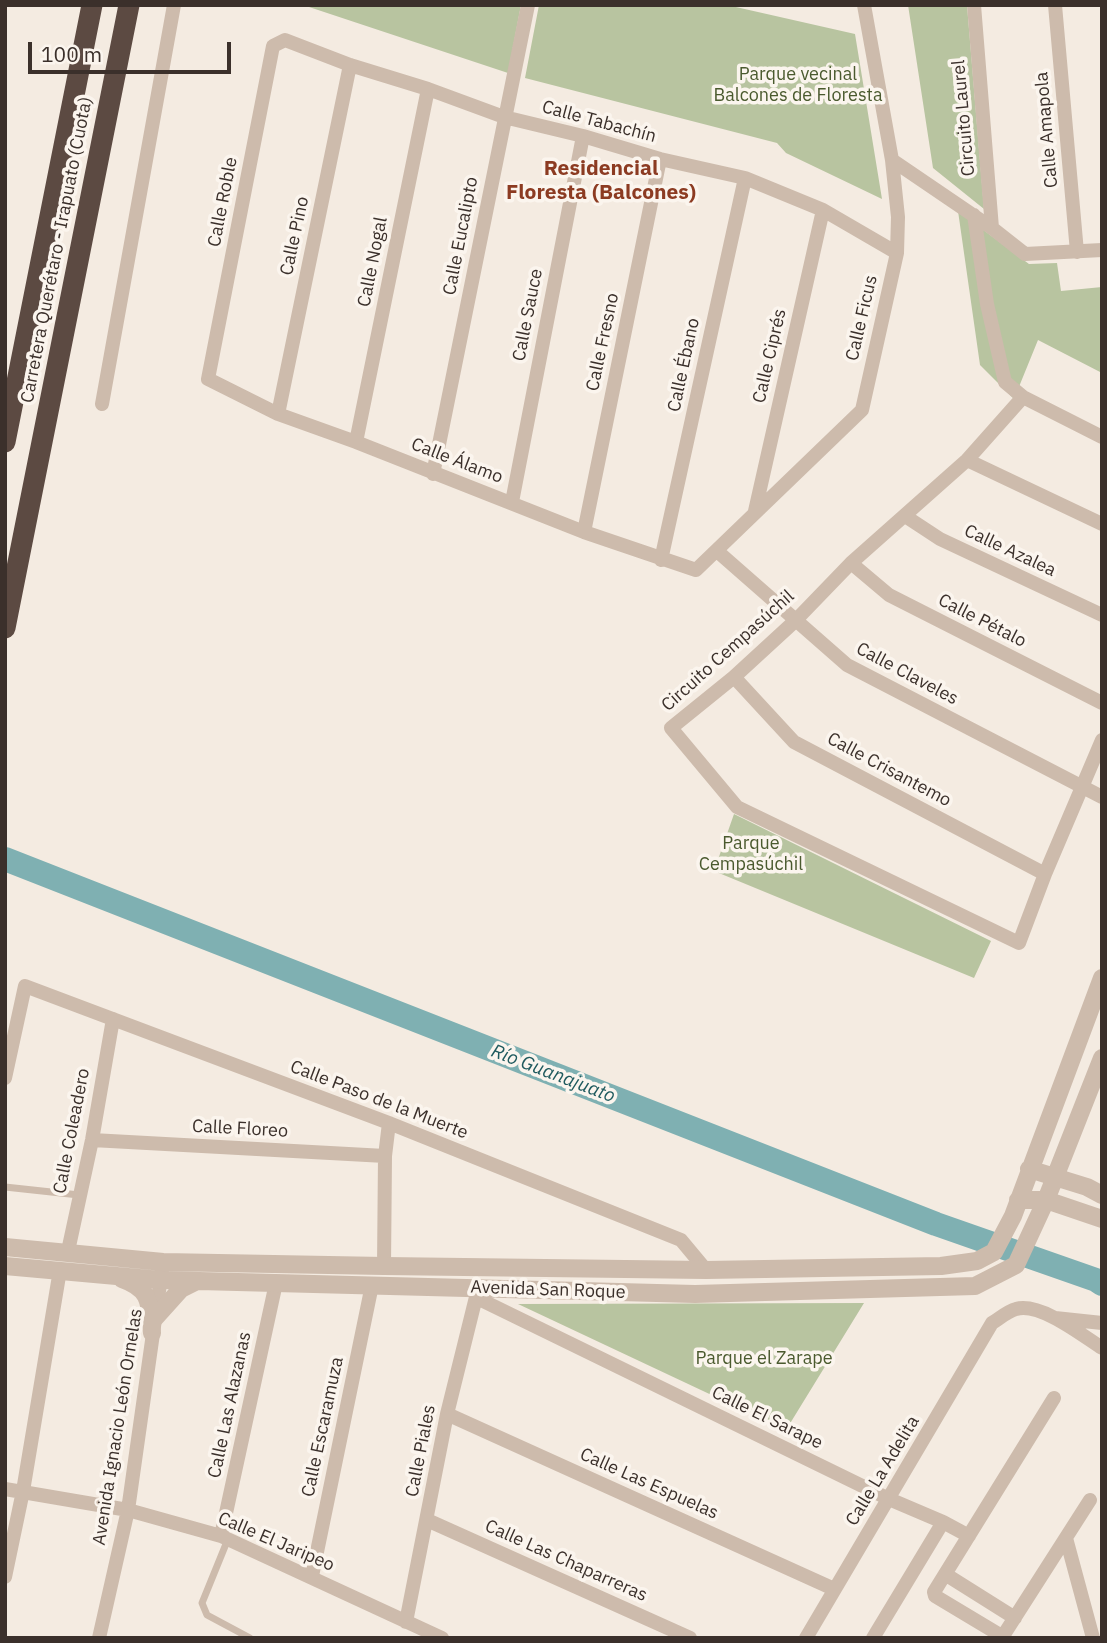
<!DOCTYPE html>
<html>
<head>
<meta charset="utf-8">
<style>
  body { margin:0 }
  #map { position:relative; width:1107px; height:1643px; overflow:hidden; background:#f4ebe1; font-family:"IBM Plex Sans",sans-serif }
  canvas { display:block }
  .frame { position:absolute; inset:0; border:7px solid #3b302b; pointer-events:none }
  .scale { position:absolute; left:28px; top:42px; width:203px; height:32px; box-sizing:border-box; border:4px solid #3b302b; border-top:0; padding-left:9px; font-size:21px; line-height:24px; white-space:nowrap; color:#3b302b; -webkit-text-stroke:5px #fbf5ee; paint-order:stroke }
</style>
</head>
<body>
<div id="map">
<canvas width="1107" height="1643"></canvas>
<div class="frame"></div>
<div class="scale">100 m</div>
</div>
<script>
const c = document.querySelector('canvas').getContext('2d');
c.lineJoin = 'round';
function fillPath(path, color) {
  c.fillStyle = color;
  c.fill(path, 'evenodd');
}
function stroke(path, color, width, dash) {
  c.strokeStyle = color;
  c.lineWidth = width;
  c.lineCap = dash ? 'butt' : 'round';
  c.setLineDash(dash || []);
  c.stroke(path);
}
function write(font, color, halo, rows, align = 'center') {
  c.font = font + ' "IBM Plex Sans",sans-serif';
  c.lineWidth = 7;
  c.setLineDash([]);
  c.textBaseline = 'middle';
  c.strokeStyle = halo;
  c.fillStyle = color;
  for (const [text, x, y, turn = 0] of rows) {
    c.save();
    c.translate(x, y);
    c.rotate((+turn || 0) * Math.PI / 180);
    c.textAlign = isNaN(turn) ? turn : align;
    if (halo) c.strokeText(text, 0, 0);
    c.fillText(text, 0, 0);
    c.restore();
  }
}
fillPath(new Path2D(`
  M303 5H521L508 73Z
  M539 5H727L855 34 882 199 786 153 777 143 525 78Z
  M908 5H967L984 209 933 168Z
  M958 211 1029 264 1057 263 1061 291 1102 287V373L1038 340 1014 399 980 365Z
  M734 814 991 941 974 978 714 871Z
  M864 1303 786 1430 518 1304Z`), '#b8c4a0');
stroke(new Path2D(`
  M5 859 936 1224 1096 1280 1102 1284`), '#7fb0b2', 24);
stroke(new Path2D(`
  M5 1187 79 1195
  M228 1539 202 1603 207 1615 250 1638`), '#cdbbac', 7);
stroke(new Path2D(`
  M864 5 892 160 898 217 897 253 862 410 696 570 584 532 356 442 278 414 208 379 273 46 285 40 350 65 428 89 504 117 583 136 660 159 745 178 823 210 897 253
  M974 5 992 228
  M1055 5 1077 252
  M892 160 992 228 1025 254 1102 250
  M974 215 987 304 1005 382 1023 397 1102 437
  M1023 397 967 460 851 563 795 621 734 677 671 728 737 807 1019 943 1045 874 1102 740
  M102 404 174 5
  M278 414 350 65
  M356 442 428 89
  M967 460 1102 524
  M433 474 528 5
  M512 502 583 136
  M755 511 823 210
  M905 516 940 539 1102 615
  M584 532 660 159
  M717 551 847 665 1102 797
  M661 560 745 178
  M851 563 889 595 1102 703
  M734 677 794 742 1045 874
  M5 1078 25 986 389 1123 681 1240 706 1270
  M92 1140 385 1156
  M68 1251 92 1140 113 1019
  M384 1266 385 1156 389 1123
  M477 1298 889 1499 943 1522 873 1638
  M1055 1318 1102 1323
  M447 1414 834 1589
  M5 1489 128 1510 221 1536 442 1638
  M427 1520 690 1638
  M943 1522 969 1536
  M221 1536 276 1283
  M1066 1538 1093 1638
  M945 1574 1015 1618
  M312 1576 372 1285
  M5 1577 23 1491 60 1270
  M406 1622 447 1414 478 1289
  M1003 1636 1090 1500
  M99 1638 128 1510 162 1270
  M806 1638 992 1323C1000 1318 1008 1311 1016 1309 1040 1302 1082 1335 1102 1348
  M1005 1638 935 1596 934 1592 1054 1398`), '#cdbbac', 14);
stroke(new Path2D(`
  M1029 1169 1087 1187 1102 1195
  M1018 1200H1046L1102 1219
  M5 1247 163 1262 384 1266 706 1270 941 1266 977 1261 994 1252 1013 1216 1102 978
  M5 1266 161 1280 695 1294 975 1286 1016 1265 1046 1200 1102 1058
  M122 1279C153 1290 149 1305 152 1333
  M154 1319 181 1289 195 1282`), '#cdbbac', 18);
stroke(new Path2D(`
  M5 442 92 5
  M5 628 129 5`), '#5c4a42', 21);
write('18px', '#4a5a2e', '#fbf5ee', [
  ["Parque vecinal",798,75],
  ["Balcones de Floresta",798,96],
  ["Parque",751,844],
  ["Cempasúchil",751,865],
  ["Parque el Zarape",764,1359]
]);
write('18px', '#3b302b', '#fbf5ee', [
  ["Circuito Laurel",964,118,-95],
  ["Calle Tabachín",599,122,15],
  ["Calle Amapola",1047,130,-95],
  ["Calle Roble",223,202,-79],
  ["Calle Pino",295,236,-78],
  ["Calle Eucalipto",461,236,-79],
  ["Carretera Querétaro - Irapuato (Cuota)",57,250,-79],
  ["Calle Nogal",373,262,-79],
  ["Calle Sauce",528,315,-79],
  ["Calle Ficus",862,318,-77],
  ["Calle Fresno",603,342,-78],
  ["Calle Ciprés",770,356,-77],
  ["Calle Ébano",684,365,-78],
  ["Calle Álamo",457,461,21],
  ["Calle Azalea",1010,551,25],
  ["Calle Pétalo",982,621,27],
  ["Circuito Cempasúchil",728,651,-42],
  ["Calle Claveles",907,674,28],
  ["Calle Crisantemo",889,770,28],
  ["Calle Paso de la Muerte",379,1100,21],
  ["Calle Floreo",240,1129,3],
  ["Calle Coleadero",72,1131,-79],
  ["Avenida San Roque",548,1290,2],
  ["Calle Las Alazanas",230,1405,-78],
  ["Calle El Sarape",767,1418,26],
  ["Avenida Ignacio León Ornelas",118,1427,-81],
  ["Calle Escaramuza",323,1427,-78],
  ["Calle Piales",421,1451,-79],
  ["Calle La Adelita",883,1471,-59],
  ["Calle Las Espuelas",649,1484,24],
  ["Calle El Jaripeo",276,1542,23],
  ["Calle Las Chaparreras",566,1561,24]
]);
write('italic 19px', '#1f5a5e', '#fbf5ee', [
  ["Río Guanajuato",553,1074,21]
]);
write('bold 21px', '#8c3b22', '#fbf5ee', [
  ["Residencial",601,169],
  ["Floresta (Balcones)",601,193]
]);
</script>
</body>
</html>
